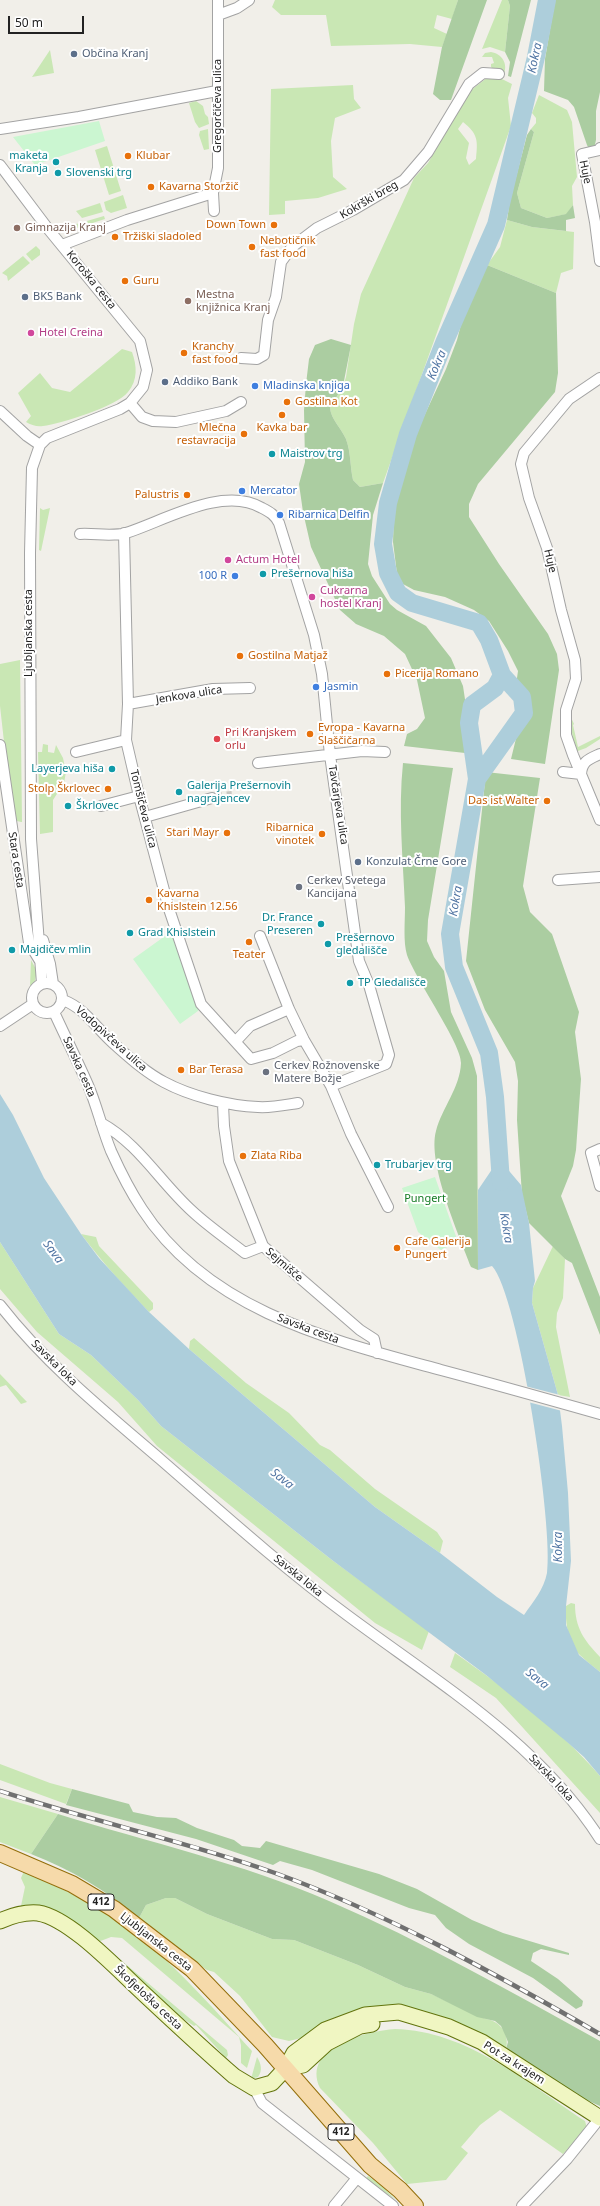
<!DOCTYPE html>
<html>
<head>
<meta charset="utf-8">
<style>
  body { margin:0 }
  #map { position:relative; width:600px; height:2206px; overflow:hidden; background:#f1efe9; font-family:"Noto Sans",sans-serif }
  canvas { display:block }
  .scale { position:absolute; left:8px; top:16px; width:76px; height:18px; box-sizing:border-box; border:2px solid #222; border-top:0; padding-left:5px; font-size:12px; line-height:14px; white-space:nowrap; color:#222; -webkit-text-stroke:3px #fff; paint-order:stroke }
</style>
</head>
<body>
<div id="map">
<canvas width="600" height="2206"></canvas>
<div class="scale">50 m</div>
</div>
<script>
const c = document.querySelector('canvas').getContext('2d');
c.lineJoin = 'round';
function fillPath(path, color) {
  c.fillStyle = color;
  c.fill(path, 'evenodd');
}
function stroke(path, color, width, dash) {
  c.strokeStyle = color;
  c.lineWidth = width;
  c.lineCap = dash ? 'butt' : 'round';
  c.setLineDash(dash || []);
  c.stroke(path);
}
function write(font, color, halo, rows, align = 'center') {
  c.font = font + ' "Noto Sans",sans-serif';
  c.lineWidth = 4;
  c.setLineDash([]);
  c.textBaseline = 'middle';
  c.strokeStyle = halo;
  c.fillStyle = color;
  for (const [text, x, y, turn = 0] of rows) {
    c.save();
    c.translate(x, y);
    c.rotate((+turn || 0) * Math.PI / 180);
    c.textAlign = isNaN(turn) ? turn : align;
    if (halo) c.strokeText(text, 0, 0);
    c.fillText(text, 0, 0);
    c.restore();
  }
}
fillPath(new Path2D(`
  M275 0H458L452 19 437 15 434 28 447 34 442 47 410 44 331 46 326 15H281L272 7Z
  M502 0H508L510 6 505 52 490 47 482 49Z
  M50 50 54 73 32 77Z
  M491 52C502 54 508 63 504 74L494 70 491 67V64L494 63 492 57H482L485 53Z
  M488 77 500 78 512 84 508 98 511 126 383 483 360 487 353 480C350 466 351 453 346 439 341 428 331 419 330 408L343 386 346 377 354 324 361 294 414 178 428 163 470 91ZM463 122C478 134 478 140 476 159L469 165 466 158 469 143 458 129Z
  M353 85 354 99 361 108 335 118 331 141 333 177 347 189 318 198 285 201V214L269 215 271 89Z
  M539 95 567 110 572 122 577 177 572 186 573 205 567 214 547 218 521 208 517 193 534 132 531 129 536 123V118L532 113Z
  M196 101 203 106 205 114 208 117 209 124 199 128 195 122 189 103Z
  M208 129 209 149 204 150 199 135 200 131Z
  M107 146 121 191 109 195 95 150Z
  M123 195 127 208 111 213 106 210 104 202Z
  M100 203 103 212 82 218 76 211Z
  M104 216 105 219 77 228 73 225Z
  M507 220 532 227 574 232 573 269 561 273 556 293 487 265 500 247Z
  M36 246 40 250V255L32 261 26 254Z
  M23 256 30 263 8 281 7 276 2 273Z
  M122 349 132 352C137 366 138 380 128 392 117 406 61 424 43 426 37 427 31 425 26 422L31 416 18 393 40 373 52 388 70 392Z
  M40 508 43 510 50 508 41 551 39 550Z
  M20 660 22 822H21L13 820 12 813 0 706V664Z
  M569 713 574 724 573 725 578 747 600 736V739L586 748 575 752Z
  M43 744 48 745V752L54 753 56 745 63 758 66 772 64 783 53 800V832L40 834 38 752H42Z
  M31 960 37 971 35 981 30 986Z
  M81 1234 96 1237 99 1246 153 1303V1309L149 1312C125 1287 102 1262 81 1234Z
  M0 1242 59 1334 91 1355 138 1400 161 1426 332 1560 429 1631 422 1650 375 1623 157 1446 118 1402 37 1332 0 1289Z
  M553 1246 565 1259 563 1298 557 1313 556 1327 570 1397 558 1395 532 1303 533 1288Z
  M194 1338 246 1383 289 1413 320 1445 330 1450 375 1489 437 1532 443 1541 440 1553 375 1507 189 1349 190 1341Z
  M0 1374 27 1402 21 1404 6 1385 0 1387Z
  M571 1603 575 1604C575 1628 584 1640 600 1657V1672C594 1667 587 1662 581 1656 568 1645 565 1622 566 1606Z
  M455 1653C506 1689 559 1728 600 1776V1813L496 1698 450 1667Z
  M0 1764 50 1783 72 1789 66 1804 0 1780Z
  M0 1797 58 1814 31 1854 0 1842Z
  M24 1871C58 1886 91 1903 122 1924 171 1959 212 2007 252 2051L247 2068 241 2063V2045L239 2037 122 1938 111 1937 98 1942 43 1908 21 1906 25 1887 21 1878Z
  M166 1898H175L207 1914 272 1939 294 1940 358 1965 405 1987 431 1994 486 2019C500 2021 510 2034 506 2049L450 2020 416 2010 289 2041 272 2037 240 1996 214 1972 207 1970 193 1961 139 1918 146 1905Z
  M109 1950 227 2050 228 2055 226 2058 196 2025 194 2026 164 2006 106 1953Z
  M395 2029C468 2031 527 2083 585 2121L587 2128 563 2154 500 2110 480 2125 461 2147 468 2153 446 2180 407 2184 373 2143 320 2088C301 2047 367 2031 395 2029Z
  M257 2057C261 2064 263 2070 258 2077L251 2079Z
  M368 2176 381 2185 396 2200 365 2179Z`), '#c9e7b4');
fillPath(new Path2D(`
  M458 0H487L451 100H440L433 94 442 47Z
  M508 0H531L511 77 508 76 510 62 505 52 510 6Z
  M555 0H600V92L596 111V140L594 149H589L587 145 574 107 568 100 544 91 545 59Z
  M531 129 534 132 517 193 521 208 547 218 566 214 573 205 575 218 566 220V231L532 227 507 220 510 200 527 135Z
  M487 265 556 293 558 373 555 392 478 484 469 504V517L499 564 548 634 557 654 559 670 545 764 511 759 522 714 516 685 518 671 508 651 489 621 474 610 445 597 414 590 403 584 397 574 393 542 394 512 399 483 412 442 446 369 457 340 466 305Z
  M331 339 351 345 343 386 330 408C331 419 341 428 346 439 351 453 350 466 353 480L360 487 383 483 373 515 368 564 372 576 390 604 397 610 426 626 451 658 463 686 466 706 469 713 465 753 404 746 407 734 417 729 425 718 417 680 405 654 384 636 356 624 340 610 311 547 303 512 299 484 305 462 304 410 306 384 309 359 315 345Z
  M403 763 453 768 428 920 427 941 434 957 444 971 451 1012 472 1058 477 1076 478 1270 471 1267C459 1235 427 1163 436 1131 442 1108 460 1088 461 1063 462 1045 416 980 407 955 403 942 405 922 405 907 403 859 398 811 403 763Z
  M486 772 540 778 523 886 530 912 552 934 579 1012 575 1032 581 1079 576 1150 573 1166 561 1196 600 1297V1335L572 1263 565 1259 529 1223 522 1195 517 1120 518 1081 515 1062 485 1010 466 961Z
  M72 1789 129 1804 133 1812 157 1817 176 1818 197 1828 234 1840 242 1846 260 1848 266 1841 379 1874 417 1889 472 1920 503 1933 569 1953V1955L541 1949 533 1953 531 1961 558 1979 583 2001 582 2006 576 2009 533 1978 469 1944 446 1928 435 1915 409 1908 312 1870 280 1861 273 1865 196 1839 66 1805Z
  M58 1814C148 1842 242 1863 329 1901 422 1941 511 1992 600 2041V2106L582 2098 506 2049 508 2042 506 2037 501 2026 495 2021 477 2017 431 1994 405 1987 358 1965 294 1940 272 1939 207 1914 175 1898H166L146 1905 139 1918C106 1890 70 1869 31 1854Z`), '#abcda1');
fillPath(new Path2D(`
  M99 121 105 141 35 165 13 137Z
  M172 931 200 1007 198 1011 180 1024 133 959Z
  M435 1177 458 1242 441 1250 418 1232 402 1188Z`), '#cbf6d1');
fillPath(new Path2D(`
  M0 1094 13 1115 44 1178 81 1234 99 1258 149 1312 189 1349 375 1507 440 1553 497 1597 524 1615C533 1602 544 1589 547 1573 554 1530 519 1295 492 1266L478 1270V1190L499 1159 521 1185 529 1223 535 1281 533 1288 532 1303 558 1395 562 1426 568 1493 571 1561 566 1606V1625L579 1655 600 1672V1776L584 1757 567 1742 486 1675 332 1560 161 1426 138 1400 91 1355 59 1334 0 1242Z`), '#adcedb');
fillPath(new Path2D(`
  M525 1386 560 1395 562 1411 528 1402Z`), '#f1efe9');
stroke(new Path2D(`
  M477 779 524 713 522 697 502 675
  M501 1182 495 1097 489 1053 454 967 450 934 477 779 469 723 472 705 495 688 502 675 489 640 479 623 412 603 398 593 388 573 383 544 388 503 408 434 444 343 496 225 536 57 547 0`), '#adcedb', 18);
stroke(new Path2D(`
  M212 798 232 796`), '#c8c6c1', 10, [10, 5]);
const street = new Path2D(`
  M218 15 237 8 249 0
  M0 129 79 117 217 91
  M600 148 599 150 582 154 595 222 600 261
  M0 165 49 230 140 341 147 370 143 387 130 403 120 409 47 438 40 445 32 468 30 553 31 839 42 983
  M214 211 213 193 218 168V0
  M62 245 127 220 213 193
  M241 358 257 359 264 355 268 320 276 297 281 262 292 247 317 228 353 210 404 180 428 152 469 84 483 73 499 74
  M600 378 569 399 524 453 521 464 529 498 547 548 561 610 575 660 576 679 566 710V735L573 755 600 820
  M130 403 142 417 153 421 176 422 226 411 241 402
  M0 411 27 436 40 445
  M124 533 128 704 126 740 139 796 169 909 201 1004 251 1059 273 1053 297 1041 304 1040
  M80 534C94 533 112 537 126 533 164 521 223 485 262 508 270 512 275 515 279 523L314 635 322 674 330 755 359 961 369 985 389 1055 386 1064 331 1086
  M128 704 213 689 250 688
  M0 745 29 943 40 961 50 964
  M76 752 126 740
  M258 763 362 751 385 752
  M563 772 581 774
  M581 774C582 761 589 759 600 754
  M101 806 139 796
  M145 817 212 798
  M558 880 600 877
  M260 936 289 1009 304 1040 331 1086 351 1134 388 1207
  M43 940 50 964 53 984
  M32 998a15 15 0 1 1 30 0a15 15 0 1 1-30 0Z
  M63 1000C86 1009 95 1027 113 1043 129 1057 145 1072 164 1082 190 1096 229 1106 258 1107 271 1108 285 1105 298 1103
  M54 1012C65 1036 77 1060 88 1085 97 1106 102 1129 111 1151 120 1171 130 1191 142 1209 208 1311 331 1340 441 1370 494 1384 547 1399 600 1414
  M0 1026 33 1004
  M236 1041 250 1026 289 1009
  M223 1104 224 1126 229 1161 263 1246 360 1330 374 1339 377 1353
  M101 1123C139 1144 160 1182 192 1211 208 1226 227 1239 245 1253L263 1246
  M600 1149 591 1153 600 1186
  M0 1305C46 1364 104 1411 160 1459 221 1512 282 1567 347 1615 437 1682 538 1742 600 1839
  M254 2088 262 2103 393 2206
  M334 2206 357 2178
  M522 2206 567 2159 600 2118`);
const secondary = new Path2D(`
  M0 1921C11 1916 26 1912 38 1913 70 1918 118 1970 142 1992 172 2020 203 2049 234 2076L254 2088 272 2083 286 2068 294 2053 325 2030 365 2015 399 2012 449 2027 482 2042 600 2118
  M286 2068 303 2065 327 2043 360 2026 372 2024`);
const primary = new Path2D(`
  M0 1853 72 1884 114 1909 192 1969 265 2045 370 2165 400 2190 415 2206`);
stroke(street, '#a3a3a3', 12);
stroke(secondary, '#62740d', 17);
stroke(primary, '#946f0b', 18);
stroke(street, '#fff', 10);
stroke(secondary, '#f0f6c2', 15);
stroke(primary, '#f6daaa', 16);
const rail = new Path2D(`
  M0 1791C91 1821 185 1841 275 1873 388 1914 496 1974 600 2034`);
stroke(rail, '#707070', 4.5);
stroke(rail, '#fff', 3, [9]);
for (const [x, y, r, color] of [
  [74,54,4,"#5c6f8a"],
  [128,156,4,"#e8710a"],
  [56,162,4,"#0f9aa8"],
  [58,173,4,"#0f9aa8"],
  [151,187,4,"#e8710a"],
  [274,225,4,"#e8710a"],
  [17,228,4,"#8d6e63"],
  [115,237,4,"#e8710a"],
  [252,247,4,"#e8710a"],
  [125,281,4,"#e8710a"],
  [25,297,4,"#5c6f8a"],
  [188,301,4,"#8d6e63"],
  [31,333,4,"#d1479c"],
  [184,353,4,"#e8710a"],
  [165,382,4,"#5c6f8a"],
  [255,386,4,"#3f7fe0"],
  [287,402,4,"#e8710a"],
  [282,415,4,"#e8710a"],
  [244,434,4,"#e8710a"],
  [272,454,4,"#0f9aa8"],
  [242,491,4,"#3f7fe0"],
  [187,495,4,"#e8710a"],
  [280,515,4,"#3f7fe0"],
  [228,560,4,"#d1479c"],
  [263,574,4,"#0f9aa8"],
  [235,576,4,"#3f7fe0"],
  [312,597,4,"#d1479c"],
  [240,656,4,"#e8710a"],
  [387,674,4,"#e8710a"],
  [316,687,4,"#3f7fe0"],
  [310,734,4,"#e8710a"],
  [217,739,4,"#e0444e"],
  [112,769,4,"#0f9aa8"],
  [108,789,4,"#e8710a"],
  [179,792,4,"#0f9aa8"],
  [547,801,4,"#e8710a"],
  [68,806,4,"#0f9aa8"],
  [227,833,4,"#e8710a"],
  [322,834,4,"#e8710a"],
  [358,862,4,"#5c6f8a"],
  [299,887,4,"#6b7280"],
  [149,900,4,"#e8710a"],
  [321,924,4,"#0f9aa8"],
  [130,933,4,"#0f9aa8"],
  [249,942,4,"#e8710a"],
  [328,944,4,"#0f9aa8"],
  [12,950,4,"#0f9aa8"],
  [350,983,4,"#0f9aa8"],
  [181,1070,4,"#e8710a"],
  [266,1072,4,"#6b7280"],
  [243,1156,4,"#e8710a"],
  [377,1165,4,"#0f9aa8"],
  [397,1248,4,"#e8710a"]
]) {
  const dot = new Path2D();
  dot.arc(x, y, r, 0, 2 * Math.PI);
  c.fillStyle = color;
  c.fill(dot);
  stroke(dot, '#fff', 1.5);
}
for (const [x, y, w] of [
  [101,1902,26],
  [341,2132,26]
]) {
  const box = new Path2D();
  box.roundRect(x - w / 2, y - 8, w, 16, 3);
  c.fillStyle = '#fff';
  c.fill(box);
  stroke(box, '#222', 1);
}
write('bold 10px', '#222', null, [
  ["412",101,1902],
  ["412",341,2132]
]);
write('11px', '#4e5e75', '#fff', [
  ["Občina Kranj",82,54],
  ["BKS Bank",33,297],
  ["Addiko Bank",173,382],
  ["Konzulat Črne Gore",366,862]
], 'left');
write('11px', '#222', '#fff', [
  ["Gregorčičeva ulica",218,106,-90],
  ["Huje",585,172,78],
  ["Kokrški breg",369,200,-30],
  ["Koroška cesta",91,280,51],
  ["Huje",550,561,77],
  ["Ljubljanska cesta",29,633,-90],
  ["Jenkova ulica",189,695,-9],
  ["Tavčarjeva ulica",338,805,81],
  ["Tomšičeva ulica",143,809,76],
  ["Stara cesta",16,860,81],
  ["Vodopivčeva ulica",111,1039,42],
  ["Savska cesta",79,1067,66],
  ["Sejmišče",284,1265,41],
  ["Savska cesta",308,1329,21],
  ["Savska loka",54,1363,45],
  ["Savska loka",298,1576,39],
  ["Savska loka",551,1778,47],
  ["Ljubljanska cesta",156,1942,38],
  ["Škofjeloška cesta",148,1998,43],
  ["Pot za krajem",514,2063,32]
]);
write('11px', '#0d838f', '#fff', [
  ["maketa",48,156,"right"],
  ["Kranja",48,169,"right"],
  ["Slovenski trg",66,173],
  ["Maistrov trg",280,454],
  ["Prešernova hiša",271,574],
  ["Layerjeva hiša",104,769,"right"],
  ["Galerija Prešernovih",187,786],
  ["nagrajencev",187,799],
  ["Škrlovec",76,806],
  ["Dr. France",313,918,"right"],
  ["Preseren",313,931,"right"],
  ["Grad Khislstein",138,933],
  ["Prešernovo",336,938],
  ["gledališče",336,951],
  ["Majdičev mlin",20,950],
  ["TP Gledališče",358,983],
  ["Trubarjev trg",385,1165]
], 'left');
write('11px', '#c56008', '#fff', [
  ["Klubar",136,156],
  ["Kavarna Storžič",159,187],
  ["Down Town",266,225,"right"],
  ["Tržiški sladoled",123,237],
  ["Nebotičnik",260,241],
  ["fast food",260,254],
  ["Guru",133,281],
  ["Kranchy",192,347],
  ["fast food",192,360],
  ["Gostilna Kot",295,402],
  ["Mlečna",236,428,"right"],
  ["restavracija",236,441,"right"],
  ["Kavka bar",282,428,"center"],
  ["Palustris",179,495,"right"],
  ["Gostilna Matjaž",248,656],
  ["Picerija Romano",395,674],
  ["Evropa - Kavarna",318,728],
  ["Slaščičarna",318,741],
  ["Stolp Škrlovec",100,789,"right"],
  ["Das ist Walter",539,801,"right"],
  ["Ribarnica",314,828,"right"],
  ["vinotek",314,841,"right"],
  ["Stari Mayr",219,833,"right"],
  ["Kavarna",157,894],
  ["Khislstein 12.56",157,907],
  ["Teater",249,955,"center"],
  ["Bar Terasa",189,1070],
  ["Zlata Riba",251,1156],
  ["Cafe Galerija",405,1242],
  ["Pungert",405,1255]
], 'left');
write('11px', '#785e54', '#fff', [
  ["Gimnazija Kranj",25,228],
  ["Mestna",196,295],
  ["knjižnica Kranj",196,308]
], 'left');
write('11px', '#b23c85', '#fff', [
  ["Hotel Creina",39,333],
  ["Actum Hotel",236,560],
  ["Cukrarna",320,591],
  ["hostel Kranj",320,604]
], 'left');
write('11px', '#366cbe', '#fff', [
  ["Mladinska knjiga",263,386],
  ["Mercator",250,491],
  ["Ribarnica Delfin",288,515],
  ["100 R",227,576,"right"],
  ["Jasmin",324,687]
], 'left');
write('11px', '#be3a42', '#fff', [
  ["Pri Kranjskem",225,733],
  ["orlu",225,746]
], 'left');
write('11px', '#5b616d', '#fff', [
  ["Cerkev Svetega",307,881],
  ["Kancijana",307,894],
  ["Cerkev Rožnovenske",274,1066],
  ["Matere Božje",274,1079]
], 'left');
write('11px', '#147b23', '#fff', [
  ["Pungert",425,1199]
]);
write('italic 12px', '#5175a3', '#fff', [
  ["Kokra",535,58,-78],
  ["Kokra",437,365,-67],
  ["Kokra",456,901,-80],
  ["Kokra",506,1228,80],
  ["Sava",53,1252,53],
  ["Sava",282,1479,38],
  ["Kokra",559,1547,-90],
  ["Sava",537,1679,39]
]);
</script>
</body>
</html>
